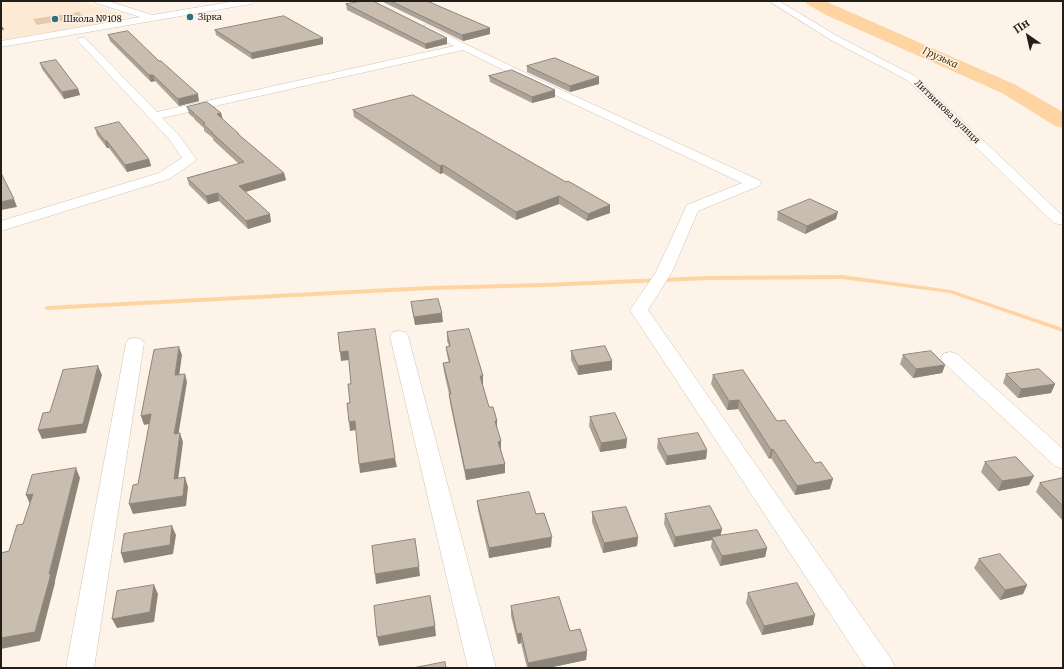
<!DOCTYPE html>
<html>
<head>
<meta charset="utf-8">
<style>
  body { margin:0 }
  #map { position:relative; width:1064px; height:669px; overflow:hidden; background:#fef3e8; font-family:Merriweather,serif }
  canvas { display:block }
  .frame { position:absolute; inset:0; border:2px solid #221e19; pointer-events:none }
  .north { position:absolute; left:1008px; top:16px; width:40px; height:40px; -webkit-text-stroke:3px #fef3e8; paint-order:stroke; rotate:326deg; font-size:11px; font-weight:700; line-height:16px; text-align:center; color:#221e19 }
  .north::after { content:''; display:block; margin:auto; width:14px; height:18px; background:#221e19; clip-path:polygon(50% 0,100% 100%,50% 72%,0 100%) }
</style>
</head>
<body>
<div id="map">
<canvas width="1064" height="669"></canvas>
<div class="frame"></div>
<div class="north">Пн</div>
</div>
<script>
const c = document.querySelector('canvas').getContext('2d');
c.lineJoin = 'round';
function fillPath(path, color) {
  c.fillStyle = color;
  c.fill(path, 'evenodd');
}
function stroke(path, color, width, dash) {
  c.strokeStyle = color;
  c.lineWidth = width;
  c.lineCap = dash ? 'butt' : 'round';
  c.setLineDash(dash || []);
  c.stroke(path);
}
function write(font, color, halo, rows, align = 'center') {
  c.font = font + ' Merriweather,serif';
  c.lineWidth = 3;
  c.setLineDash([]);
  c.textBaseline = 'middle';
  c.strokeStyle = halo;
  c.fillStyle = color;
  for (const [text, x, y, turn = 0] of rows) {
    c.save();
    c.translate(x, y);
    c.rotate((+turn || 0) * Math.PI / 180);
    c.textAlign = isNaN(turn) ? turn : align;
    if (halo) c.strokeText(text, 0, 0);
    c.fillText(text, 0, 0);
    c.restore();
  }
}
fillPath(new Path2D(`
  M1 1H81L121 14 96 24 1 40Z`), '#fcead5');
fillPath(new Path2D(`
  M79 12 84 17 37 25 33 19Z`), '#e4c9aa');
fillPath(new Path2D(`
  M842 275 951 290 1063 328V332L950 293 842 279 709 280 545 287 429 290 47 310 44 308 47 306 429 286 545 283 709 276Z`), '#fed4a3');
fillPath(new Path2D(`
  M805 1H825L1016 85 1063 112V128L1055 126 1002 93 826 15 807 4Z`), '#fed4a3');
const minor = new Path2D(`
  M95 1H108L152 15 236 1H255L251 4 1 47V41L140 17 96 3Z
  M769 1H779L837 36 915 76 1063 216V225L1054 223 907 80 831 40Z
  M426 25 546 83 759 180 761 183 759 186 698 211 672 272 648 310 891 659 895 668H866L630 310 656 272 687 205 742 183 538 87 463 50 162 118 178 134 196 159 194 162 169 179 1 231V221L159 173 182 158 169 139 79 42 77 40 79 38H85L157 112 454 46 423 30 421 28Z
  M399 331 405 332 408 336 496 668H468L390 336 393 332Z
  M135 338 141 339 144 343 94 668H66L126 343 129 339Z
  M950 352 957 354 1063 449V469L1055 466 943 362 941 358 943 354Z`);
stroke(minor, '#cec2b4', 1);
fillPath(minor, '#fff');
fillPath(new Path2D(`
  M383 1H427L490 34 463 41 383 2Z
  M346 4 447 38V44L426 49 347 10Z
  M215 30 323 38V44L252 59 216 35Z
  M108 35 159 61 199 101 179 106 155 81 151 82 110 41Z
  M40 63 78 89 80 95 64 99 42 69Z
  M527 66 599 84 570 92 527 72Z
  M489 76 555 90V97L532 103 490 82Z
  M187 107 221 113 222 119 240 136 284 173 286 180 246 192 271 222 248 229 219 201 208 204 189 185 187 178 239 164 213 140V138L204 131V128L195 120 194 118 189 114Z
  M353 110 566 182 610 205V213L587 221 559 204 516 220 443 173 440 174 354 117Z
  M95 128 149 159 151 166 127 172 109 148H107L97 135Z
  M778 212 836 219 805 234 777 220Z
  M411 302 443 322 415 325 412 310Z
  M447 332 483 376V384L482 385 489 407 497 421V429L501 441V450L505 464V473L466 480 450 403 449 394 444 372 443 363H449L447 355 446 347 449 346 447 341Z
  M571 351 612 361V370L578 375 571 360Z
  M903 355 945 365 942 373 913 378 900 364Z
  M1006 374 1055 384 1051 393 1018 398 1003 383Z
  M713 375 777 421 830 489 795 495 771 458 769 459 738 409 727 410 711 384Z
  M590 417 627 439 626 448 600 452 589 426Z
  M658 439 707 450 706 459 666 465 657 448Z
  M985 462 1029 485 998 491 981 472Z
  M1063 478V521L1036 492 1040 483Z
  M477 501 536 514 551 547 489 558 478 510Z
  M592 512 638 537 637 546 603 553 592 522Z
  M665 514 722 529 720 536 767 548 765 557 720 566 711 547 712 540 674 547 664 524Z
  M979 559 1027 585 1023 594 1000 600 974 568Z
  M748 593 813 625 762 635 746 603Z
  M511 606 570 631 587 651 586 660 548 668H527L521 643 518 644 511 616Z`), '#ada396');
fillPath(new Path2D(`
  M1 27H3L4 30H1Z
  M490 28V34L463 41 462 35Z
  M323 38V44L252 59 251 53Z
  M447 38V44L426 49 425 44Z
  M149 75H153L155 81 151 82Z
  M599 77V84L570 92V86Z
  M78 89 80 95 64 99 62 92Z
  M555 90V97L532 103V97Z
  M198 94 199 101 179 106 178 99Z
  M221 113 223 120 217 114Z
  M105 141H107L109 148H107Z
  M149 159 151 166 127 172 125 165Z
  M443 165V173L440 174V166Z
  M284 173 286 180 241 193 239 186Z
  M218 193 219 201 208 204 206 196Z
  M559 196V204L516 220V212Z
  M14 199 17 207 1 210V202Z
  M610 205V213L587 221 588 214Z
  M838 212 836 219 805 234 807 226Z
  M270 214 271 222 248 229 246 221Z
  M442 313 443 322 415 325 414 317Z
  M179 347 182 355 178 384 175 375Z
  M348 351 349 360 341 361 340 352Z
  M612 361V370L578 375V366Z
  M945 365 942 373 913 378 916 369Z
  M98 366 102 375 86 433 42 439 38 430Z
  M185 374 187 382 177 443 174 434Z
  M480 376H483V384L480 385Z
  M1055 384 1051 393 1018 398 1021 389Z
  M739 400 738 409 727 410 729 401Z
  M151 414 154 423 144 425 141 416Z
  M355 421 356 430 350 431 349 422Z
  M495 421H497V430Z
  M180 433 183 442 177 488 174 479Z
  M627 439 626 448 600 452 601 443Z
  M501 441V450L498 442Z
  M773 449 771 458 769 459 771 450Z
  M707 450 706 459 666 465 667 456Z
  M395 458 397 467 360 473 359 464Z
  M505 464V473L466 480 465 470Z
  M76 468 80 478 55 581V583L40 641 1 649V638L49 574Z
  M1034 476 1029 485 998 491 1002 481Z
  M185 477 188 487 186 506 133 514 129 504Z
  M833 479 830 489 795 495 797 486Z
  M33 494 30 504 26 495Z
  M172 526 176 535 173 554 124 563 121 553Z
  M722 529 720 538 712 537V540L674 547 675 537Z
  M552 537 551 547 489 558V548Z
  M638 537 637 546 603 553 604 543Z
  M767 548 765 557 720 566 722 556Z
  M419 567 420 576 376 584 375 574Z
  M154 585 158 594 154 622 117 628 112 619Z
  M1027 585 1023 594 1000 600 1005 590Z
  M815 615 813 625 762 635 764 626Z
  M435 626 436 636 379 646 377 637Z
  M521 633V643L518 644 517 634Z
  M587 651 586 660 548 668H528V663Z`), '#8d847a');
const building = new Path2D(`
  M363 1H373L447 38 425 44 346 4Z
  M391 1H427L490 28 462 35Z
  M284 16 323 38 251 53 215 30Z
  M128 31 159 61H161L198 94 178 99 153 75H149L108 35Z
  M555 58 599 77 570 86 527 66Z
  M56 60 78 89 62 92 40 63Z
  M512 70 555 90 532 97 489 76Z
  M413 95 566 182 568 181 610 205 588 214 559 196 516 212 443 165 440 166 353 110Z
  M207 102 221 113 217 114 239 134H238L284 173 239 186 270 214 246 221 218 193 206 196 187 178 244 162 212 133H213L203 124 205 123 193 113H194L187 107Z
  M119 122 149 159 125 165 107 141H105L95 128Z
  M1 173 14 199 1 202Z
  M810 199 838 212 807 226 778 212Z
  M438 299 442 313 414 317 411 302Z
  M375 329 395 458 359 464 355 421 349 422 347 403H350L348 384H351L348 351 340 352 338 333Z
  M469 329 483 376H480L489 407H493L497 421H495L501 441 498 442 505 464 465 470 449 394H451L443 363 450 362 446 347 450 346 447 332Z
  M605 346 612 361 578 366 571 351Z
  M179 347 175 375 185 374 174 434 180 433 174 479 185 477 183 496 129 504 133 485 138 484 151 414 141 416 154 350Z
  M931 351 945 365 916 369 903 355Z
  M98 366 83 424 38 430 43 413 50 412 63 370Z
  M1039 369 1055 384 1021 389 1006 374Z
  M743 370 777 421 785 420 815 463 821 462 833 479 797 486 773 449 771 450 739 400 729 401 713 375Z
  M615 413 627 439 601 443 590 417Z
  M698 433 707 450 667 456 658 439Z
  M1016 457 1034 476 1002 481 985 462Z
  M76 468 49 574H51L35 632 1 638V553L9 551 17 525 23 524 33 494 26 495 32 475Z
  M1063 478V506L1040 483Z
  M529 492 536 514 544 513 552 537 489 548 477 501Z
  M710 506 722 529 675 537 665 514Z
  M626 507 638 537 604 543 592 512Z
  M172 526 170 545 121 553 124 534Z
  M757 530 767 548 722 556 712 537Z
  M415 539 419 567 375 574 372 546Z
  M1000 554 1027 585 1005 590 979 559Z
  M797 583 815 615 764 626 748 593Z
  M154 585 150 612 112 619 117 591Z
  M430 596 435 626 377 637 374 606Z
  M559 597 570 631 580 629 587 651 528 663 521 633 517 634 511 606Z
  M445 662 446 668H413Z`);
fillPath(building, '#c9bdaf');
stroke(building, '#8d847a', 1);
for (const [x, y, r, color] of [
  [190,17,4,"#307084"],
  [55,19,4,"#307084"]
]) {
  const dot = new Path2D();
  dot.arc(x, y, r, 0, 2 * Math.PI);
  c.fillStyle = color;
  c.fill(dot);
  stroke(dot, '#fef3e8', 1.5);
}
write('9px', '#221e19', '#fef3e8', [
  ["Зірка",198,17],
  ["Школа №108",63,19]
], 'left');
write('9px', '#221e19', '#fef3e8', [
  ["Литвинова вулиця",947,112,44]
]);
write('italic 10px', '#4e320a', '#fef3e8', [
  ["Грузька",940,58,24]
]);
</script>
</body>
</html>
